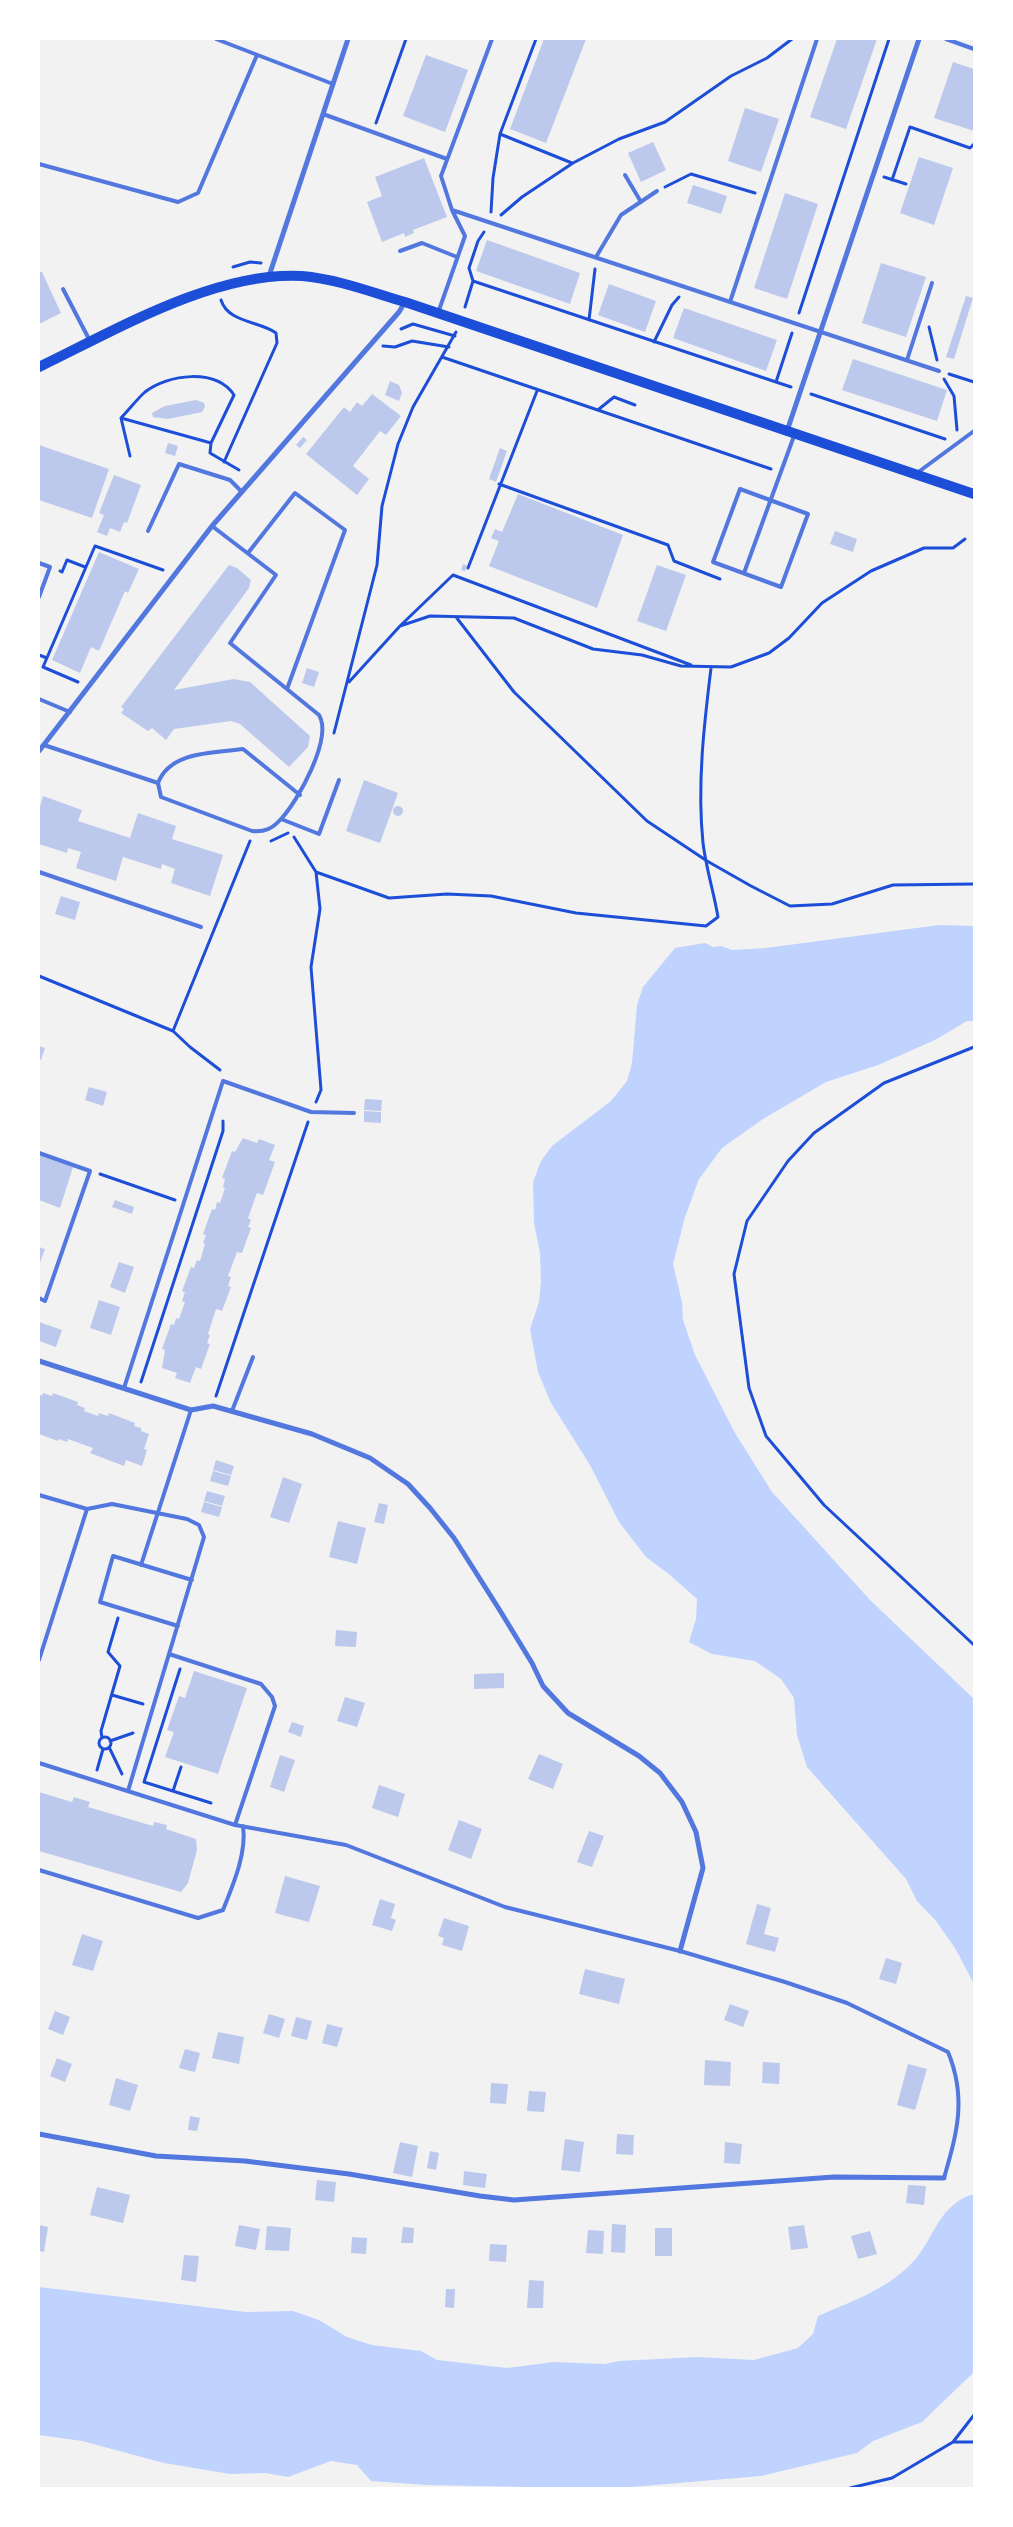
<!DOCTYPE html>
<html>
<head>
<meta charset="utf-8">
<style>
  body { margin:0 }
  #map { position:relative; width:1013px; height:2527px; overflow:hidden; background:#f2f2f2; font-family:"Noto Sans",sans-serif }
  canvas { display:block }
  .frame { position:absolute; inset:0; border:40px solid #fff; pointer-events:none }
</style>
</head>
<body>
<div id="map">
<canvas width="1013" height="2527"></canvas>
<div class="frame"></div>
</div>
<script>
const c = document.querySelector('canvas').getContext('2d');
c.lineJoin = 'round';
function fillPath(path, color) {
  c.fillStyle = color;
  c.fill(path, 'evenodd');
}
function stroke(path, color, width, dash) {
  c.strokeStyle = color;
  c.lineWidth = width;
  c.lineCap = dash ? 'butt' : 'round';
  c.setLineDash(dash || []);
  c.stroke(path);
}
fillPath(new Path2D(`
  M939 925 974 926V1021H967L935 1040 878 1065 826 1082 763 1119 722 1148 699 1179 685 1217 673 1264 682 1302 683 1320 695 1355 735 1433 772 1492 870 1600 974 1699V1984L955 1948 936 1921 917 1901 906 1879 807 1767 797 1735 794 1698 781 1679 755 1661 712 1654 689 1642 696 1619 697 1599 670 1575 646 1557 619 1522 590 1465 551 1403 538 1372 530 1329 539 1302 541 1281 540 1253 534 1223 533 1182 541 1161 552 1146 611 1101 627 1081 632 1063 637 1005 643 987 675 948 705 943 713 947 721 946 732 950 766 948Z
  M974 2194V2372L922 2422 873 2441 857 2453 761 2476 632 2487 575 2488 427 2485 371 2481 357 2465 331 2461 288 2477 265 2473 230 2474 164 2463 82 2441 39 2435V2287L246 2312 293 2311 319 2320 347 2337 372 2345 421 2351 437 2360 507 2368 554 2362 605 2364 619 2361 698 2357 754 2360 798 2348 813 2334 818 2316C850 2302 883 2291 909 2266 934 2243 936 2205 974 2194Z`), '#bfd3fe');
fillPath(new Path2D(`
  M544 39H586L546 143 510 129Z
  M837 39H877L846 129 810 117Z
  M426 55 468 70 445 132 403 116Z
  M953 62 974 69V131L934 118Z
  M745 108 779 119 761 172 728 161Z
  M653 142 666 170 641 182 628 153Z
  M919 157 953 168 934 225 900 213Z
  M424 158 447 217 413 230 414 233 405 237 404 233 382 242 367 202 382 196 375 177Z
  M693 185 727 196 721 214 687 203Z
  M785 193 818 204 787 299 754 288Z
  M487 240 580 273 570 304 476 271Z
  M881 263 926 277 906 337 862 323Z
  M39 272H42L61 313 39 324Z
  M609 284 656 301 645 332 598 315Z
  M966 296 973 298 954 359 946 357Z
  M684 308 777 340 766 371 673 338Z
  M853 359 947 390 937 421 842 390Z
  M390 381 399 385 402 393 399 401 385 395Z
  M372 394 401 416 386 435 380 431 353 466 369 479 357 495 306 454 344 407 350 412 357 402 362 406Z
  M196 400 204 403 205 407 202 412 168 419 153 417 152 413 165 406Z
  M303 437 307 440 300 448 296 445Z
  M168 443 178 446 175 456 165 453Z
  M39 445 109 469 92 518 39 500Z
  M500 448 507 451 496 482 489 479Z
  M114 475 141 485 127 523 124 522 120 532 110 528 107 536 97 532 104 515 99 513Z
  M518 494 623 535 597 608 489 566 499 541 491 538 495 529 502 532Z
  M835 531 857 539 853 552 830 544Z
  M99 552 139 569 128 593 125 591 99 651 91 647 80 673 52 660Z
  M463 564 467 566 465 571 461 570Z
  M229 565 237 568 251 580 249 588 174 690 234 679 250 682 310 736 308 747 289 767 240 724 231 721 174 729 166 740 152 728 148 731 121 713 124 709 121 707Z
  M657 565 686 575 666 631 637 621Z
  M307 668 319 672 314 687 302 683Z
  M364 780 398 793 380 843 346 831Z
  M43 796 82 810 78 821 130 838 138 813 176 826 172 839 223 855 210 896 171 883 175 869 162 864 161 869 123 857 116 881 76 868 81 852 68 848 67 853 39 844V810Z
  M393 811a5 5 0 1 1 10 0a5 5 0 1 1-10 0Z
  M61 896 80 902 75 920 55 914Z
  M39 1046 45 1048 41 1060H39Z
  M89 1087 107 1092 103 1106 85 1100Z
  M365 1099 382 1100 381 1111 364 1110Z
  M364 1111 381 1112V1123L364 1122Z
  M243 1138 257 1143 259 1139 275 1145 269 1160 275 1162 263 1195 257 1193 248 1218 251 1220 248 1227 251 1228 242 1253 237 1252 228 1276 231 1277 228 1286 231 1287 222 1311 216 1309 208 1334 210 1335 207 1343 210 1344 201 1369 196 1367 190 1383 175 1378 177 1373 162 1368 165 1350 162 1349 171 1324 174 1325 176 1318 179 1319 185 1302 182 1301 185 1292 182 1291 191 1267 194 1268 197 1260 200 1261 205 1244 203 1243 206 1235 203 1234 212 1209 215 1210 217 1202 220 1203 225 1188 223 1187 225 1179 222 1178 232 1151 235 1152Z
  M39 1155 73 1167 60 1208 39 1200Z
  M115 1200 134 1207 132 1214 112 1207Z
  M39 1247 45 1249 39 1265Z
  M119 1262 134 1267 125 1293 110 1287Z
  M99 1300 120 1307 111 1335 90 1328Z
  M39 1322 62 1330 56 1347 39 1341Z
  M43 1393 52 1396 53 1393 78 1402 77 1405 85 1408 84 1411 98 1416 99 1413 108 1416 109 1413 135 1423 134 1426 141 1428V1431L149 1434 144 1449 147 1450 142 1466 126 1460 124 1466 90 1453 93 1448 68 1439 67 1442 59 1439 58 1441 39 1434V1394L42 1396Z
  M216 1460 234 1466 231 1475 213 1470Z
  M213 1471 231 1476 228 1486 210 1481Z
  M283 1477 302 1484 289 1523 270 1517Z
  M207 1491 225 1496 222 1506 204 1501Z
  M204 1502 222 1507 219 1517 201 1512Z
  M379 1503 388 1505 384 1524 374 1522Z
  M338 1521 366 1528 357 1564 329 1557Z
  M336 1630 357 1632 356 1647 335 1646Z
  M194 1671 247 1688 218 1774 165 1757 174 1732 167 1730 179 1696 185 1698Z
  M504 1673V1688L474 1689V1674Z
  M345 1697 365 1703 357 1727 337 1721Z
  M292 1722 304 1726 301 1737 288 1732Z
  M539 1754 563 1764 553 1789 528 1779Z
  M280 1755 295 1760 284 1792 270 1787Z
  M379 1785 405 1794 398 1817 372 1808Z
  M39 1792 72 1802 74 1797 90 1802 88 1807 153 1826 154 1822 167 1825 166 1829 196 1839 197 1850 188 1883 181 1892 39 1851Z
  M459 1820 482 1829 471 1859 448 1850Z
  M589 1831 604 1836 592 1867 577 1862Z
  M285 1876 320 1886 309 1922 275 1913Z
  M380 1899 395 1904 391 1918 396 1920 392 1931 372 1925Z
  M757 1904 771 1908 764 1934 779 1938 775 1952 746 1944Z
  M444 1918 469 1926 462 1951 442 1945 444 1938 438 1936Z
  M82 1934 103 1941 93 1971 72 1965Z
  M886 1958 902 1963 896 1984 879 1979Z
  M585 1969 625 1979 619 2004 579 1994Z
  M730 2004 749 2011 743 2027 724 2020Z
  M55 2011 70 2017 63 2035 48 2029Z
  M269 2014 285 2019 279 2038 263 2033Z
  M296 2017 312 2021 307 2040 291 2036Z
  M327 2024 343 2028 337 2047 322 2043Z
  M218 2032 244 2037 239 2064 212 2058Z
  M185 2049 200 2053 195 2072 179 2068Z
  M57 2058 72 2064 65 2082 50 2076Z
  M705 2060 731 2062 730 2086 704 2085Z
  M763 2062 780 2063 779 2084 762 2083Z
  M908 2064 927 2069 915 2110 897 2105Z
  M116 2078 138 2085 130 2111 109 2105Z
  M491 2083 508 2084 506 2104 490 2103Z
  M529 2091 546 2092 544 2112 527 2111Z
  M190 2116 200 2118 197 2131 188 2130Z
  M617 2134 634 2135 633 2155 616 2154Z
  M565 2139 584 2142 580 2172 561 2170Z
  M400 2142 418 2146 412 2177 393 2173Z
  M725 2142 742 2144 740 2164 724 2163Z
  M430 2151 439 2153 436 2170 427 2168Z
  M464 2171 487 2174 485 2188 463 2185Z
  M317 2180 336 2182 334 2202 315 2200Z
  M908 2185 926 2186 924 2205 906 2203Z
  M97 2187 130 2195 123 2223 90 2215Z
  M612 2224 626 2225 625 2253 611 2252Z
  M39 2225 48 2227 44 2252 39 2251Z
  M239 2225 260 2229 256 2250 235 2246Z
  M804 2225 808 2248 791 2250 788 2227Z
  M267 2226 291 2228 289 2251 265 2250Z
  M403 2227 414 2228 413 2243H401Z
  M655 2228H672V2256H655Z
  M588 2230 604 2231 603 2254 586 2253Z
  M870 2231 877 2254 858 2259 851 2236Z
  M352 2237 367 2238 366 2254 351 2253Z
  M490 2244 507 2245 506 2262 489 2261Z
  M184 2255 199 2256 196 2282 181 2280Z
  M529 2280 544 2281 543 2308H527Z
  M446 2289H455L454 2308 445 2307Z`), '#bdc9ec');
stroke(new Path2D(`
  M376 123 406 39
  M500 134 572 163
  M884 177 906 184
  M892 180 910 127 970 148 974 144
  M665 187 691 174 755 193
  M491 212 493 178 500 134 536 39
  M501 215 522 197 573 163 619 139 665 122 731 76 767 58 792 39
  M233 267 250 262 261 263
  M473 281 791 387
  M221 300C228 323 260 321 276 333L277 343 224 462
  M465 307 473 281 469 268 478 241 484 232
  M799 313 889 39
  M589 320 595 269
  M929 327 937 360
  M401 329 413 324 455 336
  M654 342 672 305 679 297
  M383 346 395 347 412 341 449 347
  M442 357 771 469
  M949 374 974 382
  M944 379 954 396 957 430
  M776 382 792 333
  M811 394 945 439
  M599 409 614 397 635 405
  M121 418 211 443
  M130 456 121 418C129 410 136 400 145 392 168 374 216 368 234 395L211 443 210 453 239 470
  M499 484 668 545 674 561 720 579
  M468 568 537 391
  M60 571 62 572 67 560 85 567
  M456 617 514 692 647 821 707 861 751 886 790 906 832 904 893 885 974 884
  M401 625 453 575 691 665
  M39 655 47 658
  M78 682 43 667 95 546 163 570
  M349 682 400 626 430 616 514 618 593 649 642 655 681 666 731 667 769 653 789 638 822 603 871 571 924 548H953L965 539
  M334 733 377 565 382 506 398 444 413 407 456 332
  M294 837 316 872 320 909 311 967 321 1090 316 1102
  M271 841 288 833
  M316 872 389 898 447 894 491 896 576 913 706 926 718 917C714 893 706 868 703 843 697 785 704 725 711 668
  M39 976 173 1031 190 1047 220 1070
  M173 1031 250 841
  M974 1047 884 1083 814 1133 788 1161 747 1221 734 1274 749 1388 766 1436 824 1505 974 1645
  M100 1174 175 1200
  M141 1382 223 1131V1121
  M216 1396 308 1122
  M180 1669 144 1782 211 1803
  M112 1695 143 1704
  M99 1743a6 6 0 1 1 12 0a6 6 0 1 1-12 0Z
  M102 1738 101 1731 120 1666 108 1652 118 1618
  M110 1741 133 1733
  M109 1747 122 1774
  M97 1770 103 1749
  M173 1791 181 1767
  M953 2442 974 2415
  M850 2488 892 2478 953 2442H974`), '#1d4ed8', 3);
stroke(new Path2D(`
  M216 39 333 84
  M946 39 974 49
  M323 114 447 159
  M39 164 178 202 198 193 257 55
  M625 175 641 202
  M452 210 939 371
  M400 251 422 243 457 257
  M596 257 621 215 657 191
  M63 289 90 341
  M730 302 817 39
  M438 313 465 236 452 210 441 176 492 39
  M907 360 932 283
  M917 473 974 431
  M740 489 808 514 781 587 713 562Z
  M212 526 276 575 230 643 319 715C333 738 298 801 281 819
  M148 531 179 464 230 480 241 491
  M248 553 295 493 345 530 287 689
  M39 563 50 567 39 597
  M744 573 794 436
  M39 699 70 712
  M44 745 158 783 161 797 252 831C265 832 272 829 281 819L319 834 339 780
  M158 783C170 751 213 753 243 749L300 795
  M39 872 201 927
  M39 1153 90 1171 45 1301 39 1298
  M124 1388 223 1081 311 1112 354 1113
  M232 1411 253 1357
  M39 1495 87 1509 112 1504 187 1519 199 1525 204 1537 128 1791
  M141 1565 191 1410
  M178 1626 100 1602 113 1556 192 1580
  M169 1654 261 1684 272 1697 275 1706 235 1825
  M39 1660 87 1509
  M39 1763 235 1825 346 1845 505 1907 680 1951 785 1982 847 2003 948 2052C967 2098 957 2133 944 2178
  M39 1870 198 1918 223 1910C233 1885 247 1853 243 1826`), '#5277de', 4);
stroke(new Path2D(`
  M269 276 348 39
  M787 431 919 39
  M39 751 212 526 399 312 405 302
  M39 1361 191 1410 213 1406 312 1434 370 1458 408 1484 430 1508 454 1538 499 1609 532 1663 543 1686 568 1713 639 1756 660 1773 682 1802 696 1832 703 1868 680 1951
  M39 2134 156 2156 245 2161 349 2174 480 2196 514 2200 834 2177 944 2178`), '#5277de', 5);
stroke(new Path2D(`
  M39 367C116 330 215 271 302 276 337 279 371 292 405 302L974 494`), '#1d4ed8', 10);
</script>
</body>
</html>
